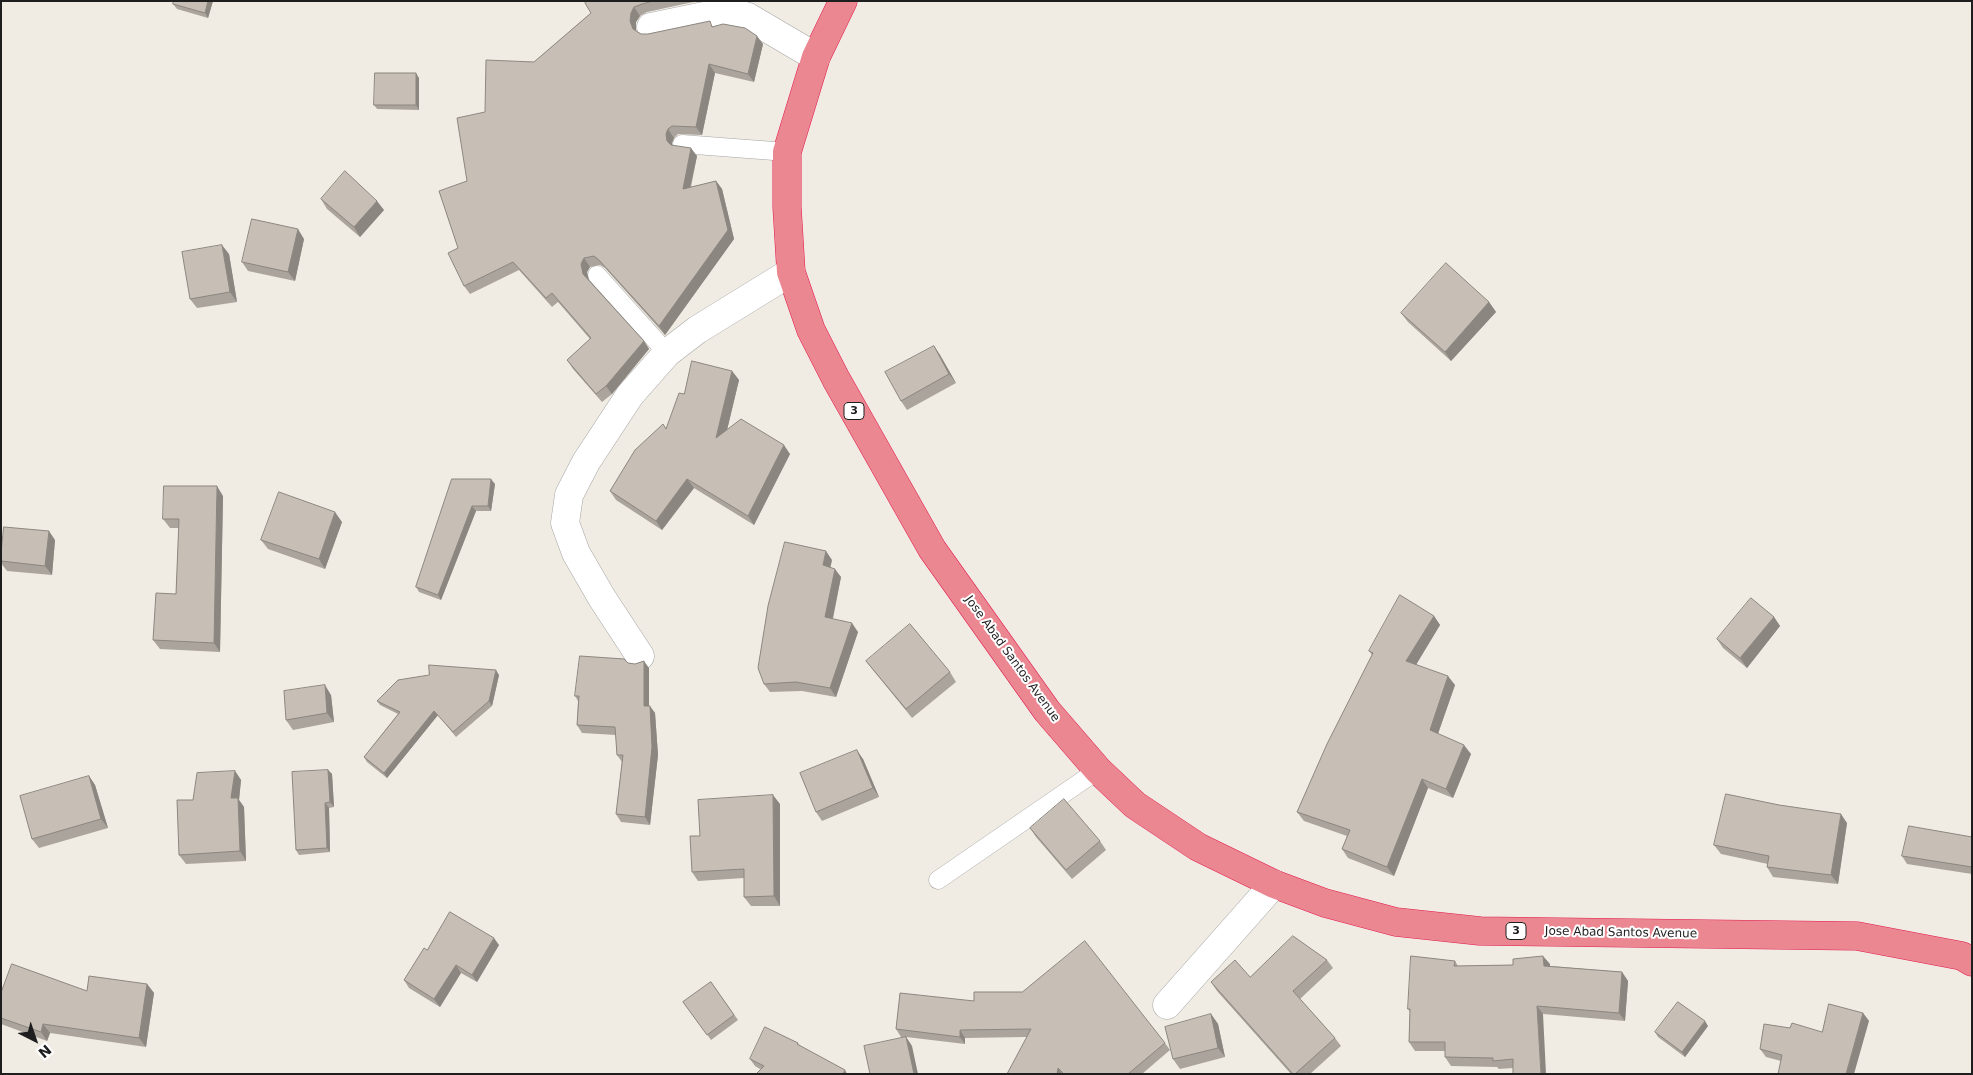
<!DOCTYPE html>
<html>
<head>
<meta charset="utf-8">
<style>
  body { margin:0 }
  #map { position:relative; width:1973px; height:1075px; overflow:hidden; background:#f0ece3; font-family:"DejaVu Sans",sans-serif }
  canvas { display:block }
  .frame { position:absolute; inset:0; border:2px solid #1e1e1e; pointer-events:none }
  .north { position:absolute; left:10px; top:1015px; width:50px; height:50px; -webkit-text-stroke:4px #fff; paint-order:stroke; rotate:139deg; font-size:14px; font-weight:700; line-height:20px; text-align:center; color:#1e1e1e }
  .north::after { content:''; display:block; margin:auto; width:18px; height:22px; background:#1e1e1e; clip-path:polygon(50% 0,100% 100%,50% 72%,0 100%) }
</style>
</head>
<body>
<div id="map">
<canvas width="1973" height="1075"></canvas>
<div class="frame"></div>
<div class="north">N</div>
</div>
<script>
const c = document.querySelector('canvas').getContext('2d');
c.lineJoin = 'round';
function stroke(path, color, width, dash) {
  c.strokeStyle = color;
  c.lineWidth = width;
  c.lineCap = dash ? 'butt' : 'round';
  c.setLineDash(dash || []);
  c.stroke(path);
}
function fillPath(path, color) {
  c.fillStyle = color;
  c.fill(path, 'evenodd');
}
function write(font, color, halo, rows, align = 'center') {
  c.font = font + ' "DejaVu Sans",sans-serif';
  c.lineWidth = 4;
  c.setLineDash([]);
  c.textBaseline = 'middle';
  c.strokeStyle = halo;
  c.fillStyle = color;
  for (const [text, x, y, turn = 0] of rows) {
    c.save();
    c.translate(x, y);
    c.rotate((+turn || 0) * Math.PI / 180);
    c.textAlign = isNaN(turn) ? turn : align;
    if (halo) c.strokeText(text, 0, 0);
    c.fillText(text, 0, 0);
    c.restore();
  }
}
const lane = new Path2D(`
  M682 144 787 152
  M597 275 667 353
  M938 880 1098 770`);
const street = new Path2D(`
  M651 27 728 11 748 17 816 57
  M640 656 602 598 576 553 565 523 569 495 586 462 630 395 667 353 697 330 791 272
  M1167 1005 1274 884`);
const highway = new Path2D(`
  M843 1 816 57 787 152V207L791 272 811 330 836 379 932 549 1047 711 1098 770 1135 805 1198 847 1274 884 1325 903 1396 922 1480 931 1857 936 1962 956 1972 962`);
stroke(lane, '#a5a5a5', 19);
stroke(street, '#a5a5a5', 29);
stroke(highway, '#e31b4f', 29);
stroke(lane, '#fff', 18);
stroke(street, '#fff', 28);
stroke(highway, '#eb8791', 28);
fillPath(new Path2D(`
  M174 1H213L208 18 177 9 173 4Z
  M588 1H698L647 12 640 16 636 22V31L641 34H648L714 26 763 44 754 82 715 73 702 135 678 134 674 138 672 143V145L697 156 691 187 716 181 722 189 734 239 665 335 605 268 600 265 590 267 587 272 589 280 644 341 649 349 612 394 602 402 573 369 567 360 590 339 558 302 552 307 519 270 470 294 464 286 458 248 467 181 485 112 534 62 591 13Z
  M419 78V110L377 109 374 105Z
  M321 199 384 210 360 237 327 209Z
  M304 239 295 281 248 271 242 262Z
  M229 254 237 302 197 308 190 299Z
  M1489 302 1496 312 1451 361 1408 322 1401 313Z
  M934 346 940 355 956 383 907 410 901 401Z
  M732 371 739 380 727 430 790 454 754 525 694 488 662 530 616 500 610 491 666 429Z
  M452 479 495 484 491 511H476L441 600 419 592 416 587Z
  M223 496 220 652 160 649 153 640 176 594 179 528H170L163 519Z
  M342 522 325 569 268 549 261 540Z
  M55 540 52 575 7 571 1 563V554Z
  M832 560 830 567 841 577 833 619 858 632 836 697 802 691 770 692 764 684Z
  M1434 616 1440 625 1416 664 1455 685 1438 734 1471 754 1453 798 1428 788 1394 876 1348 858 1342 849 1347 836 1304 821 1297 812 1372 655 1369 651Z
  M1774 617 1780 626 1747 668 1723 648 1717 639Z
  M866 661 950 672 956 682 912 718 873 670Z
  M628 663 649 668V706L655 713 658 755 650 825 621 822 616 814 622 762 617 755 616 735 582 733 577 725 578 701 575 696Z
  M499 675 492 706 456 737 438 715 387 778 367 762 364 757 398 714 380 705 377 701Z
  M331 695 334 722 293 730 286 720Z
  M863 759 879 797 822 821 816 812Z
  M328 770 332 774 334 807 329 808 330 852 299 855 296 850Z
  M235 771 241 780 239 800 244 807 246 861 186 864 179 855Z
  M89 776 95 785 108 828 39 848 32 839Z
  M780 804V906H751L744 897V878L698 881 692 872 700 836Z
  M1847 823 1838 884 1773 877 1767 867 1768 864 1721 854 1714 845Z
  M1030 828 1100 841 1106 850 1072 879 1036 837Z
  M1972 837V874L1907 864 1902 856Z
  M499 945 477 982 461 973 440 1007 409 988 404 980 427 950Z
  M1327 960 1333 968 1300 999 1335 1038 1341 1046 1310 1074H1291L1217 991 1211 982 1250 977Z
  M1455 961 1458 966 1550 964V966L1622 972 1628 981 1625 1021 1543 1014 1513 1068 1499 1069 1497 1067 1451 1066 1445 1057V1051H1415L1409 1042 1410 1012 1408 1009Z
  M711 982 738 1020 711 1040 683 1002Z
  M147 984 154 993 146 1047 50 1033 47 1041 1 1024V993L87 991Z
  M900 993 1165 1043 1170 1050 1142 1074H1007L1027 1037 965 1038V1044L906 1037 912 1046 904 1037H901L896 1029Z
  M1863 1013 1869 1021 1781 1061 1766 1057 1760 1049 1790 1028 1822 1032Z
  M1211 1014 1218 1024 1225 1057 1180 1069 1173 1059Z
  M1708 1026 1685 1057 1658 1037 1655 1032Z
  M798 1043 800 1046 760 1069 755 1066 750 1059Z`), '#aba49d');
fillPath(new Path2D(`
  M208 1H213L208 18 205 13Z
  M634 7 640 16 636 22V30L639 37 633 29 630 21 631 13Z
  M757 36 763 44 754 82 748 74Z
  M709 64 715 73 702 135 696 127Z
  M416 73 419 78V110L416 105Z
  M668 129 674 138 672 143 673 149 667 141 666 134Z
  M691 148 697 156 688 197 683 189Z
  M716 181 722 189 734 239 665 335 659 326Z
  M377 201 384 210 360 237 354 227Z
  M298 229 304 239 295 281 288 272Z
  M222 245 229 254 237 302 230 292Z
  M584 258 590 267 587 272 589 282 583 274 581 264Z
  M1489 302 1496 312 1451 361 1445 352Z
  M644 341 649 349 612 394 606 386Z
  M934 346 940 355 956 383 949 374Z
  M732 371 739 380 723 447 716 438Z
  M784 445 790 454 754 525 748 516Z
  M491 479 495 484 491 511 488 506Z
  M687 479 694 488 662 530 656 521Z
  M217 486 223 496 220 652 214 643Z
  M472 506 476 511 441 600 438 595Z
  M335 512 342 522 325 569 319 559Z
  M49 531 55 540 52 575 45 566Z
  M826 551 832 560 829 574 823 565Z
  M835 569 841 577 831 626 825 617Z
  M1434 616 1440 625 1413 670 1406 661Z
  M1774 617 1780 626 1747 668 1740 658Z
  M852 623 858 632 836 697 830 688Z
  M644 661 649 668V713L644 706Z
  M496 670 499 675 492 706 489 701Z
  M1448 676 1455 685 1436 739 1430 730Z
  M325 685 331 695 334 722 327 713Z
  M650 706 655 713 658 755 650 825 645 817Z
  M434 711 438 715 387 778 384 773Z
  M1464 745 1471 754 1453 798 1446 789Z
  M857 750 863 759 879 797 873 788Z
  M328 770 332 774 334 807 330 802Z
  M235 771 241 780 239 800 244 807 246 861 240 851 231 798Z
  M89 776 95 785 108 828 101 819Z
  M1422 779 1428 788 1394 876 1387 867Z
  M773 795 780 804V906L774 896Z
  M325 803 329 808 330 852 327 848Z
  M1841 814 1847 823 1838 884 1831 875Z
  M494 938 499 945 477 982 472 975Z
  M1543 956 1550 964V974L1544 966Z
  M456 965 461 973 440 1007 434 999Z
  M1622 972 1628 981 1625 1021 1619 1013Z
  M147 984 154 993 146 1047 139 1038Z
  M1537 1006 1543 1014 1546 1074H1541Z
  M1863 1013 1869 1021 1854 1074H1846Z
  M1211 1014 1218 1024 1225 1057 1218 1048Z
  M1705 1021 1708 1026 1685 1057 1682 1052Z
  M43 1024 50 1033 47 1041 41 1032Z
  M960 1030 965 1038V1044L960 1037Z
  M906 1037 912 1046 918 1074H914Z
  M1058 1068 1062 1074H1057Z
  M845 1070 847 1074H843Z`), '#8b867f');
const building = new Path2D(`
  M174 1H208L205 13 173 4Z
  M588 1H653L642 4 634 7 631 13 630 21 633 29 641 34H648L710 21 712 27 723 24 745 28 757 36 748 74 709 64 696 127 672 126 668 129 666 134 667 141 671 145 691 148 683 189 716 181 728 230 659 326 599 260 594 256 584 258 581 264 583 274 644 341 606 386 596 394 567 360 591 338 552 293 546 298 513 262 464 286 448 253 458 248 439 191 467 181 457 118 485 112 486 60 534 62 591 13 585 3Z
  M375 73H416V105H374Z
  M345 171 377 201 354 227 321 199Z
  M252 219 298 229 288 272 242 262Z
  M222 245 230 292 190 299 182 252Z
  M1446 263 1489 302 1445 352 1401 313Z
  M934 346 949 374 901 401 885 372Z
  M692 361 732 371 716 438 741 419 784 445 748 516 687 479 656 521 610 491 635 450 663 424 666 429 679 393 684 394Z
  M452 479H491L488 506H472L438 595 416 587Z
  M164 486H217L214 643 153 640 156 593 176 594 179 519H163Z
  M279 492 335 512 319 559 261 540Z
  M4 527 49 531 45 566 1 561V554Z
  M785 542 826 551 823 565 835 569 825 617 852 623 830 688 796 682 764 684 758 668 768 606Z
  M1400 595 1434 616 1406 661 1448 676 1430 730 1464 745 1446 789 1422 779 1387 867 1342 849 1350 830 1297 812 1327 744 1373 653 1369 651Z
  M1751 598 1774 617 1740 658 1717 639Z
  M910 624 950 672 906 709 866 661Z
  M580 656 624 659 628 663 635 664 644 661V706H650L652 747 645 817 616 814 623 755H617L615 727 577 725 579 696H575Z
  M429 665 496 670 489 701 453 732 434 711 384 773 364 757 400 712 377 701 398 680 429 675Z
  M325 685 327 713 286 720 284 691Z
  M857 750 873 788 816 812 800 773Z
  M328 770 330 802 325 803 327 848 296 850 292 772Z
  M235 771 231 798H238L240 851 179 855 177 800H193L197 773Z
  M89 776 101 819 32 839 20 796Z
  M1726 794 1779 805 1841 814 1831 875 1767 867 1769 856 1714 845Z
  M773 795 774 896 744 897V869L692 872 690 836H700L698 800Z
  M1064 799 1100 841 1066 870 1030 828Z
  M1909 826 1972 837V867L1902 856Z
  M450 912 494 938 472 975 456 965 434 999 404 980 424 948 427 950Z
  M1293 936 1327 960 1293 991 1335 1038 1295 1074H1293L1211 982 1235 960 1250 977Z
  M1085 941 1165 1043 1128 1074H1064L1058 1068 1057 1074H1007L1031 1029 960 1030V1037L896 1029 900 993 974 1001V992H1022Z
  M1411 956 1455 961 1454 966 1513 965V959L1543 956 1544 966 1622 972 1619 1013 1537 1006 1541 1074H1513V1059L1493 1061V1058L1445 1057V1042H1409L1410 1009H1408Z
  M12 964 87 991 89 976 147 984 139 1038 43 1024 41 1032 1 1018V993Z
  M711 982 734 1015 707 1035 683 1002Z
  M1678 1002 1705 1021 1682 1052 1655 1032Z
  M1829 1004 1863 1013 1846 1074H1778L1782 1055 1760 1049 1764 1024 1790 1028 1792 1023 1822 1032Z
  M1211 1014 1218 1048 1173 1059 1165 1027Z
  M765 1027 798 1043 797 1044 845 1070 843 1074H756L764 1066 750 1059Z
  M906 1037 914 1074H870L864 1046Z`);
fillPath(building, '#c7bfb6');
stroke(building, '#8b867f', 1);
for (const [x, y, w] of [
  [854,411,20],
  [1516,931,20]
]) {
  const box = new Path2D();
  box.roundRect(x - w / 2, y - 8.5, w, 17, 4);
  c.fillStyle = '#fff';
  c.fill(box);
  stroke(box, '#1e1e1e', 1);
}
write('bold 11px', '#1e1e1e', null, [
  ["3",854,411],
  ["3",1516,931]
]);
write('12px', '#1e1e1e', '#fff', [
  ["Jose Abad Santos Avenue",1012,659,54],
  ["Jose Abad Santos Avenue",1621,933,1]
]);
</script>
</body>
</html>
